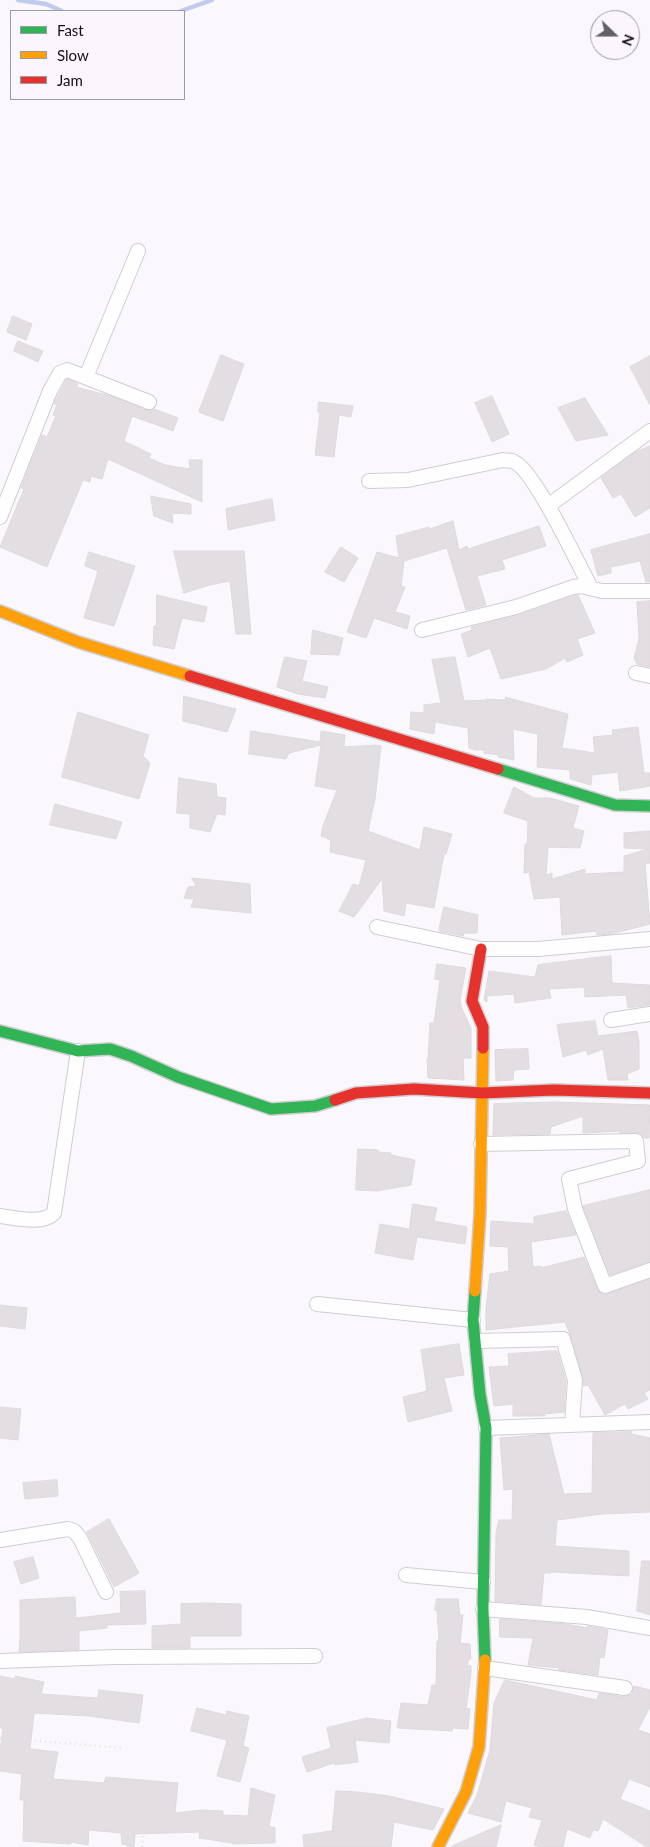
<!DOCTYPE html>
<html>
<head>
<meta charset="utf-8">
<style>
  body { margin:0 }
  #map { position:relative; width:650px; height:1847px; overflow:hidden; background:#faf8fc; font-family:Lato,sans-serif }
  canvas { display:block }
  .legend { position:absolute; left:10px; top:10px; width:175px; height:90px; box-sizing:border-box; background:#fbf6fe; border:1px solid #9e9aa1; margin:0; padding:6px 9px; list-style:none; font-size:15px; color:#130f15 }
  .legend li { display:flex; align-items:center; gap:10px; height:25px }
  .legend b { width:25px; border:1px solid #9e9aa1 }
  .north { position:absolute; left:590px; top:10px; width:50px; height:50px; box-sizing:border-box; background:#fbf6fe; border:1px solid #9e9aa1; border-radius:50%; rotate:112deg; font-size:14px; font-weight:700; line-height:20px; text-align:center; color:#130f15 }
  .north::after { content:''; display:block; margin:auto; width:18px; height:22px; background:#646166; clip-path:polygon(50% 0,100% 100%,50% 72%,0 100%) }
</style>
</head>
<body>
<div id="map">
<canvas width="650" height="1847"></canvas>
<ul class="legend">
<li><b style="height:6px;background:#30b455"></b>Fast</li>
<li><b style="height:6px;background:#ff9f0a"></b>Slow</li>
<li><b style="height:6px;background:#e5322d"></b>Jam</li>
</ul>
<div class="north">N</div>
</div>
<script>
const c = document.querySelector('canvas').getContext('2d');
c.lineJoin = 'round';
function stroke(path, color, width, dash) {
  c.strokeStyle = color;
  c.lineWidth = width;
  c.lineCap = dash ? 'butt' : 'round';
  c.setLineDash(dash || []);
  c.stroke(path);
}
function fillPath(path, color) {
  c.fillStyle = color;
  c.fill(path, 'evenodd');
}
stroke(new Path2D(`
  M18 0 46 4 62 11
  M181 11 212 0`), '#c1cced', 4.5);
const building = new Path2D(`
  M13 316 32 324 26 340 7 332Z
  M18 341 43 351 38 362 14 351Z
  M221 355 244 364 223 421 199 412Z
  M650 356V405L630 367Z
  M67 379 78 384 76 387 110 396 146 410 154 409 178 418 173 431 132 416 124 441 151 454 149 458 165 465 190 469 189 460H202V502L108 459 102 479 91 476 90 482 83 480 47 567 0 547 24 489 21 488 42 435 47 437 56 416 53 415 57 404H54Z
  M492 396 509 434 492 442 475 403Z
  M585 398 608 435 576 441 558 408Z
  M319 402 353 406 351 417 339 415 334 457 315 455 320 413 318 412Z
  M650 446V508L635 517 621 494 613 498 601 478 634 453Z
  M151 496 191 504V514L172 513 173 523 154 516Z
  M272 499 275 520 228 530 226 509Z
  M453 521 459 550 467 546 468 549 539 526 546 546 502 560 505 569 477 576 486 605 466 610 447 548 404 561 401 586 405 587 395 612 410 616 407 629 374 618 366 638 347 632 377 552 399 558 396 536 429 527V529Z
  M650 534V582H646L640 561 611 567V573L598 576 591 550Z
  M341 547 358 558 344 582 325 572Z
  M174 551H244L251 634H236L230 581 210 585 184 593Z
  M89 552 135 566 114 626 84 618 98 571 85 566Z
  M157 595 207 607 204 622 182 618 174 649 153 645 154 626H156Z
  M578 595 595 633 577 639 583 655 567 662 565 658 546 669 501 679 490 648 468 657 461 634 472 630 471 627 519 615Z
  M650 601V667L637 664 634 658 639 639 637 602Z
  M313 630 343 638 339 655 311 654Z
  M285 657 307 661 302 681 328 687 325 698 298 694 277 687Z
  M455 657 464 701 486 700V699L506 700 505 697 568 714 562 748 595 753 593 737 613 735 612 730 638 727 644 773H650V786L620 791 618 772 592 775 591 785 570 779V770L537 767 538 734 513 729 514 760 498 757 499 755 484 753V750H476L469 748 468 728 435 722 434 734 410 729 411 712 424 713V705L441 703 432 660Z
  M184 696 236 709 227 732 183 721Z
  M78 712 149 735 143 756 150 763 139 799 62 777Z
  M251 731 320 742 321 731 345 735 344 747 376 745 381 746 375 799 368 831 420 850 424 827 452 834 446 854H444L434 908 406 903 404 916 384 911 382 879 354 917 339 911 353 884 359 886 366 860 330 852 331 840 321 836 323 826 337 790 315 786 321 745 289 753 286 759 249 754Z
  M179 778 216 784 217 797 226 798 225 815 217 814 210 832 190 828V814L177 813Z
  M514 787 534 798H550L579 806 573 828 584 831 580 848 548 847 546 875 552 873V879L585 869V874L624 872V856L648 849 624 848V833L650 831V863L645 864 650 924 611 934 597 935 596 931 562 935 560 897 534 899 529 872 524 873 525 844H527L528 821 504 813Z
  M55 804 122 822 116 839 50 825Z
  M192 878 250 884 251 913 191 907 194 899 184 898 188 887 196 886Z
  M444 907 478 915 477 933H464L463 936 439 931Z
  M611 956 612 983 650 985V1005L628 1008 626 995 585 997 584 987 549 989 551 998 515 1003 514 994 487 996V1002L484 1000 489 971 535 977 538 965Z
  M437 964 466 968 460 1000 461 1006 471 1029V1058H463L464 1080 428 1078 427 1059H428L430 1023H434L440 980 435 979Z
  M595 1021 598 1036 637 1031 639 1042V1069L627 1074 628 1080H608L603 1049 588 1055 586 1050 563 1057 557 1025Z
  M528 1049 529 1069 514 1070 513 1080 496 1081 495 1050Z
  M554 1102 650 1105 649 1138H644L640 1133H620V1131L583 1133V1116L551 1127 550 1134 493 1135 494 1104Z
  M358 1149 378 1150V1152L391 1153V1155L415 1160 411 1185 377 1191 356 1190Z
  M650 1190V1261L610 1275 583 1206Z
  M413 1204 437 1208 434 1221 467 1227 465 1244 417 1237 413 1260 375 1253 380 1224 409 1229Z
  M566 1211 576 1235 531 1242 533 1267 541 1266V1268L584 1257 597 1289 604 1295 650 1279V1390L644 1393 648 1399 628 1409 625 1404 605 1415 588 1385 583 1386V1378L571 1337 565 1322 486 1330V1307L490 1274 509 1271 508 1247 490 1246 491 1221 534 1224V1217Z
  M0 1305 27 1308 25 1329 0 1326Z
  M459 1344 464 1375 444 1378 452 1411 408 1422 403 1397 427 1391 421 1350Z
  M557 1351 566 1381 564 1412 544 1414 545 1416H513V1404L494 1406 489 1367 509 1366 508 1354Z
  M0 1407 21 1409 18 1440 0 1438Z
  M632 1432 631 1434 650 1438V1512L602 1514 557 1520 555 1546 629 1551V1576L551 1572V1573H544L541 1605 495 1601 496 1532 499 1520H512L513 1489 504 1490 500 1438 549 1434 564 1494 592 1493 593 1433Z
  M57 1480 58 1496 25 1499 23 1483Z
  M109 1519 139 1573 114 1587 87 1532Z
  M33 1557 39 1578 21 1584 14 1562Z
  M642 1561H650V1615L637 1611Z
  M145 1591 146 1624 107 1625V1628L79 1631V1650L19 1652 20 1639V1600L75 1597 76 1618 121 1613 120 1592Z
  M437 1599H458L460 1615H463L460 1643 470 1644 471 1659H469L467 1665 471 1666V1674L466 1708 470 1709 468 1729 453 1728 452 1731 397 1728 401 1703 428 1705 432 1685H436L437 1641H439L437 1610H435Z
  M205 1603 241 1604V1636H190V1648H152V1626L181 1624V1604Z
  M500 1619 566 1624 587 1628V1626L608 1630 604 1658 600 1657 598 1675 559 1670V1668L528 1665 533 1638 500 1637Z
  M0 1676 15 1679V1676L44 1682 41 1694 98 1698 99 1690 143 1695 139 1723 89 1716 34 1713 30 1749 58 1752 53 1779 104 1783 106 1777 178 1783 175 1813 202 1810 223 1811V1815L248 1816 251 1788 275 1795 269 1826 275 1828V1843L233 1844 232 1843 199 1838 200 1832 135 1834 134 1847 122 1844 121 1833 89 1830 88 1845 71 1842V1844L23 1841 24 1800H20L22 1774 0 1771V1751L3 1728H0Z
  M505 1680 597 1700 599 1693 626 1697 632 1694 634 1686 650 1690V1707L638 1730 650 1734V1787L629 1779 620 1799 650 1811V1847H647L603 1819 598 1831 593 1830 590 1838 567 1829 563 1847H541L534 1845 542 1820 529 1817 532 1808 506 1801 501 1822 468 1813 477 1795 490 1750 494 1703Z
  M197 1708 226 1715 227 1711 249 1716 243 1746 249 1748 240 1782 217 1776 227 1740 191 1731Z
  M367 1718 391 1721 389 1743 355 1740 358 1762 335 1765 334 1763 307 1772 302 1757 331 1748 327 1728Z
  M336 1791 358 1792 389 1796 444 1809 433 1830 394 1822 391 1847H304L303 1835 332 1831Z
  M501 1825 496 1847H451L452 1846Z`);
fillPath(building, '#e3dee2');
stroke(building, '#ded9de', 1);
const street = new Path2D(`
  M86 377 138 251
  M369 481 408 480 503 460C506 461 511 460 514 462 534 469 579 566 591 588
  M548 506 650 431
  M0 517 50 391 60 373 67 370 149 402
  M422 630 516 607 573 587 581 586 602 591H650
  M636 673 650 676
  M377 927 481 949H538L650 939
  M611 1020 650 1014
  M481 1144 636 1141 638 1161 569 1179 575 1209 605 1286 650 1270
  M0 1216C15 1218 42 1225 54 1213L78 1051
  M317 1304 473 1320
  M476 1341 563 1339 575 1380 572 1425
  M486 1428 650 1422
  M0 1540 68 1529 74 1531 80 1538 106 1592
  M406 1575 483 1582
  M483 1609 587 1617 650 1628
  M0 1661 115 1657 315 1656
  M485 1668 625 1688`);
const fast = new Path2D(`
  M498 769 615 805 650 806
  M0 1031 78 1051 110 1049 131 1056 178 1077 271 1109 315 1106 335 1100
  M475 1291 473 1320 480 1394 486 1428 483 1609 485 1660`);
const slow = new Path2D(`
  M0 611 78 642 190 676
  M475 1291 480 1213 483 1048
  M438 1847 466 1792 479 1747 485 1660`);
const jam = new Path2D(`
  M190 676 498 769
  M481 949 472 1001 483 1027V1048
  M335 1100 356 1093 414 1089 482 1093 554 1090 650 1093`);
stroke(street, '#d0cdd2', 16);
stroke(fast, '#d0cdd2', 14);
stroke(slow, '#d0cdd2', 14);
stroke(jam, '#d0cdd2', 14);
stroke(new Path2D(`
  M0 1738 123 1748
  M142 1847 146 1812`), '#e2e1e2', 2.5, [1, 4]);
stroke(street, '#fefeff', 14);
stroke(fast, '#30b455', 11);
stroke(slow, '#ff9f0a', 11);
stroke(jam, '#e5322d', 11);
</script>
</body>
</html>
